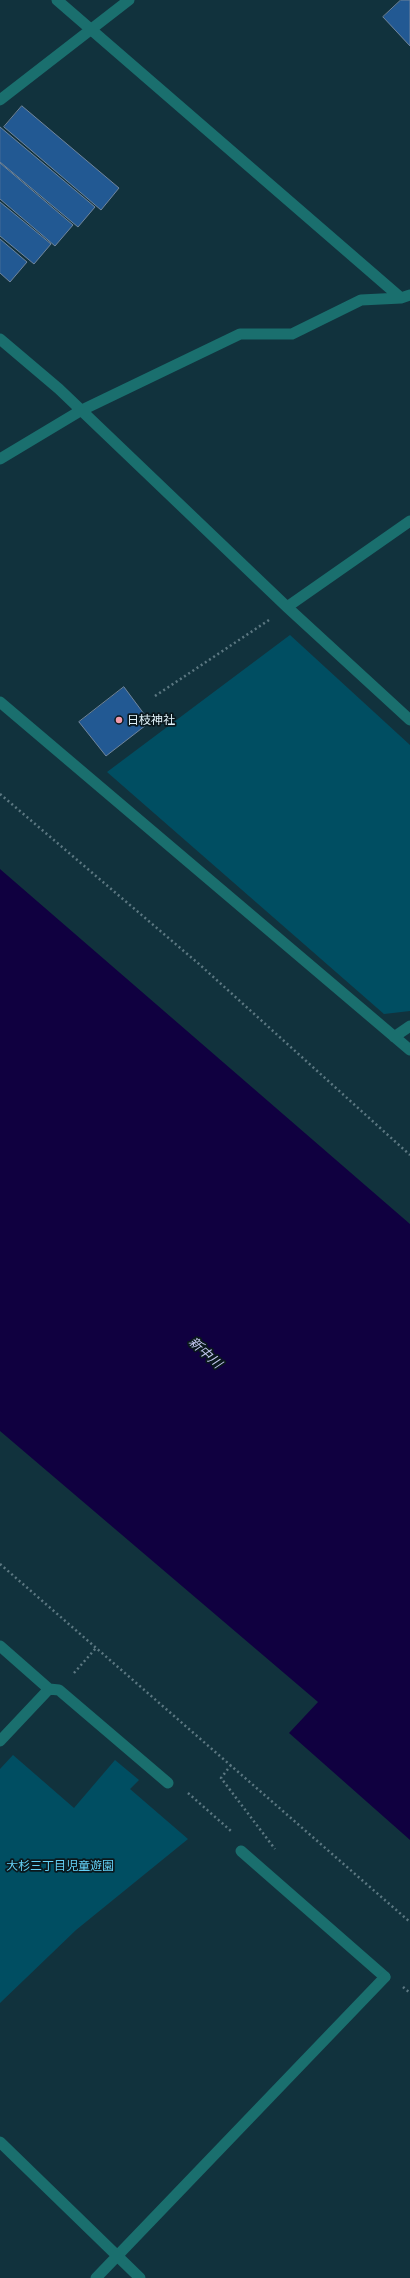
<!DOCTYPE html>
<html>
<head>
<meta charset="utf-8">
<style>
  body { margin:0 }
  canvas { display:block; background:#11323d }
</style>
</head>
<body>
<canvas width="410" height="2278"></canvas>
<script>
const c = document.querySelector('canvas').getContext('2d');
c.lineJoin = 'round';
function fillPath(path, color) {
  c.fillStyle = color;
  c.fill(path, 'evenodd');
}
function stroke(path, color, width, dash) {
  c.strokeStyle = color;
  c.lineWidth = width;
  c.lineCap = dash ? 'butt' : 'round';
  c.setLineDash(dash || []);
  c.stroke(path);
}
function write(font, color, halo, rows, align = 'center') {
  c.font = font + ' Mulish,"Noto Sans JP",sans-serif';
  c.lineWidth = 3.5;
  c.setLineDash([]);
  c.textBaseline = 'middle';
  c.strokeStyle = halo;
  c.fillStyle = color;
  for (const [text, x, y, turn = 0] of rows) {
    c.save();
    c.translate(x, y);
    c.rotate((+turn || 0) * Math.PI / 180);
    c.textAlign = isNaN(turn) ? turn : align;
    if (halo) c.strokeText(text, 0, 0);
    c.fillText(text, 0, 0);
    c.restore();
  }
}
fillPath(new Path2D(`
  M290 635 410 745V1011L384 1014 107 772Z
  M13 1755 74 1808 115 1760 139 1780 130 1789 188 1839 76 1930 0 2003V1769Z`), '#004e62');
fillPath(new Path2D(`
  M0 869 410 1224V1840L289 1733 318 1702 0 1431Z`), '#100040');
const building = new Path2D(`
  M401 0H410V46L383 17Z
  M22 106 119 188 101 210 4 127Z
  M0 127 95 207 78 227 0 162Z
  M0 163 73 225 55 246 0 199Z
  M0 202 51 244 34 264 0 236Z
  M0 239 27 262 10 282 0 273Z
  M124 687 150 722 106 756 79 722Z`);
fillPath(building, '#225993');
stroke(building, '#70859c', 1);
stroke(new Path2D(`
  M155 696 269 620
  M0 794 199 964 410 1155
  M0 1564 410 1922
  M74 1673 96 1648
  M231 1765 221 1778 275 1849
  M188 1793 231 1831
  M403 1987 410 1993`), '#5c7882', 2.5, [2, 3]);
stroke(new Path2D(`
  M241 1851 385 1977`), '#1a6f6e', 11);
stroke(new Path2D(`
  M57 0 401 298
  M0 100 129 0
  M0 339 59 389 287 607 410 720
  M0 459 80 411 240 334H292L361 300 401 298 410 295
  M287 607 410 521
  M0 702 410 1050
  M394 1037 410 1026
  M0 1646 49 1689 59 1690 168 1783
  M0 1741 49 1689
  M0 2142 140 2278
  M96 2278 385 1977`), '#1a6f6e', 11);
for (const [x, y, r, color] of [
  [119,720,4,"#f39aaa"]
]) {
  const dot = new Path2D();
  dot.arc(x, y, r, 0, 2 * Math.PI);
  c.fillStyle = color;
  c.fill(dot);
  stroke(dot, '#0a181d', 1.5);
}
write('12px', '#e0f2f9', '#0a181d', [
  ["日枝神社",127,720]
], 'left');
write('12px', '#65d1f6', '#0a181d', [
  ["大杉三丁目児童遊園",60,1866]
]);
write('italic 13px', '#c4c8f0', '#0a181d', [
  ["新中川",205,1353,42]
]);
</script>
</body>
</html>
